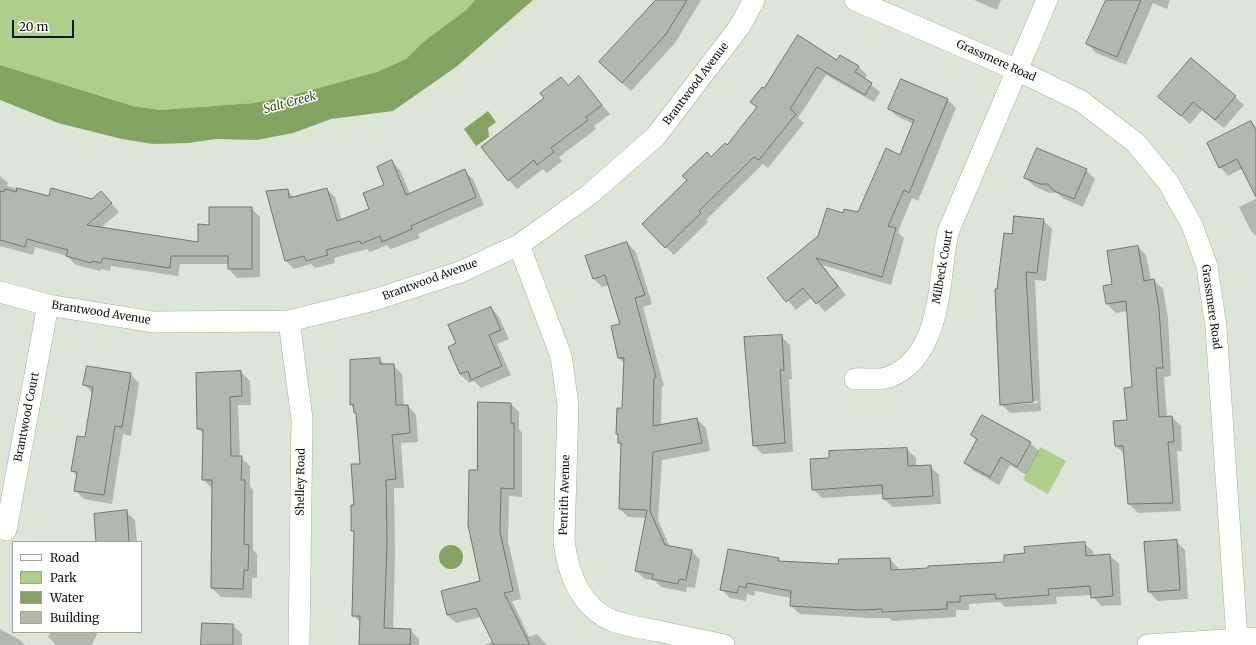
<!DOCTYPE html>
<html>
<head>
<meta charset="utf-8">
<style>
  body { margin:0 }
  #map { position:relative; width:1256px; height:645px; overflow:hidden; background:#dde6d6; font-family:Merriweather,serif }
  canvas { display:block }
  .legend { position:absolute; left:12px; top:541px; width:130px; height:92px; box-sizing:border-box; background:#fff; border:1px solid #a1a29f; margin:0; padding:5px 7px; list-style:none; font-size:12px; color:#131610 }
  .legend li { display:flex; align-items:center; gap:8px; height:20px }
  .legend b { width:20px; border:1px solid #a1a29f }
  .scale { position:absolute; left:12px; top:20px; width:62px; height:18px; box-sizing:border-box; border:2px solid #131610; border-top:0; padding-left:5px; font-size:12px; line-height:14px; white-space:nowrap; color:#131610; -webkit-text-stroke:3px #fff; paint-order:stroke }
</style>
</head>
<body>
<div id="map">
<canvas width="1256" height="645"></canvas>
<ul class="legend">
<li><b style="height:5px;background:#fff"></b>Road</li>
<li><b style="height:11px;background:#aece8b"></b>Park</li>
<li><b style="height:11px;background:#84a361"></b>Water</li>
<li><b style="height:11px;background:#b2b9aa"></b>Building</li>
</ul>
<div class="scale">20 m</div>
</div>
<script>
const c = document.querySelector('canvas').getContext('2d');
c.lineJoin = 'round';
function fillPath(path, color) {
  c.fillStyle = color;
  c.fill(path, 'evenodd');
}
function stroke(path, color, width, dash) {
  c.strokeStyle = color;
  c.lineWidth = width;
  c.lineCap = dash ? 'butt' : 'round';
  c.setLineDash(dash || []);
  c.stroke(path);
}
function write(font, color, halo, rows, align = 'center') {
  c.font = font + ' Merriweather,serif';
  c.lineWidth = 3;
  c.setLineDash([]);
  c.textBaseline = 'middle';
  c.strokeStyle = halo;
  c.fillStyle = color;
  for (const [text, x, y, turn = 0] of rows) {
    c.save();
    c.translate(x, y);
    c.rotate((+turn || 0) * Math.PI / 180);
    c.textAlign = isNaN(turn) ? turn : align;
    if (halo) c.strokeText(text, 0, 0);
    c.fillText(text, 0, 0);
    c.restore();
  }
}
fillPath(new Path2D(`
  M0 0H475L466 10 423 42 406 59 377 72 289 96 254 103 160 110 133 106 0 65Z
  M1040 447 1066 461 1048 494 1023 480Z`), '#aece8b');
fillPath(new Path2D(`
  M475 0H533L456 67 393 111 331 119 293 133 257 140 216 139 188 143 153 144 122 139 58 123 0 100V65L133 106 160 110 254 103 289 96 377 72 406 59 423 42 466 10Z
  M488 111 496 122 488 128 489 137 476 146 464 129Z
  M439 557a12 12 0 1 1 24 0a12 12 0 1 1-24 0Z`), '#84a361');
fillPath(new Path2D(`
  M655 0H701L675 43 631 91 609 71 656 1Z
  M974 0H1001L997 10Z
  M1107 0H1170L1167 9 1153 3 1126 65 1096 53 1088 44Z
  M798 37 837 61 858 66 867 75 864 79 880 92 874 102 826 75 798 118 804 123 768 168 763 164 706 220 708 222 674 255 643 224 711 158 727 146 757 108 751 102 764 90Z
  M579 78 610 114 594 126 596 129 559 157 562 161 547 173 543 169 517 189 509 180 546 98 569 86Z
  M1160 97H1235L1244 105 1224 128 1202 110 1190 124Z
  M948 100 956 108 918 201 912 198 898 232 904 238 891 285 822 265 846 295 825 312 812 297 796 310 769 278 844 214H859L901 156 914 124 898 117 889 109Z
  M1251 122 1256 127V195L1243 168 1228 176 1220 167Z
  M392 162 400 170 410 194 464 171 473 179 484 205 418 234 420 238 391 249 387 245 370 252 367 249 334 258 335 263 315 268 311 264 294 269 285 260 288 191 295 198 326 189 335 197 342 221 370 209 385 185Z
  M1086 170 1095 179 1083 207 1064 199 1057 193H1049L1034 186 1025 177Z
  M0 176 8 183 7 186 50 197 109 201 119 212 101 228 199 243 210 226 251 208 260 217V277L237 278 229 269V264H180L178 276 111 266 110 271 101 269 100 271 76 265 67 256 35 247 33 255 0 246Z
  M1256 199V236L1251 231 1239 207Z
  M1043 220 1052 229 1046 281 1035 280 1041 411 1010 413 1001 404 1013 235ZM1038 401V403L1008 405V403Z
  M627 243 636 252 652 304 643 307 664 386H662L661 426 697 419 706 428 710 451 662 460 658 520 670 547 692 551 700 560 695 588 687 587 686 592 661 587 655 581 645 579 636 571 647 518 628 517 620 509 622 445 619 443V436L617 433 623 409 624 363 619 358 621 324 609 285 602 287 594 279 587 256Z
  M1138 247 1146 255 1151 280H1154L1163 289 1168 318 1171 376 1164 377 1167 418 1172 417 1181 426 1182 451H1177L1181 511 1138 513 1129 504 1125 455 1116 446 1114 421 1128 420 1133 388 1127 311 1116 313 1107 304 1104 287 1114 285Z
  M491 308 499 317 509 339 497 344 511 375 481 388 474 381 469 383 460 374Z
  M781 336 790 345 792 379H789L793 452 762 454 754 445Z
  M379 359 385 365H393L402 374 404 406H408L416 415 418 442 401 443 404 488H394L395 553 393 630H410L419 639V645H360V622L353 615 355 534 352 531 362 465 357 415 351 404Z
  M241 372 250 381 251 405H238L240 457 250 466V486L253 490V550L257 554V578H252V598L221 597 212 588V488L203 479 204 434 198 429Z
  M130 374 139 383 131 436 123 434 112 504 84 499 75 490 77 476 72 471 86 438 93 394 85 385Z
  M511 404 519 412V429L522 433V497L509 496 508 541 521 599 512 601 529 637 537 634 547 645H485L493 641 481 617 456 623 447 615 482 582 477 471Z
  M972 435 1030 443 1039 451 1026 475 1010 465 999 485 974 471 965 463 977 440Z
  M907 449 916 458V467L930 466 939 475 941 504 893 507 884 499V494L822 498 813 489 830 459Z
  M126 512 135 520 137 542H97Z
  M1176 541 1185 550 1188 599 1158 601 1149 592Z
  M1084 543 1093 551 1094 557 1110 556 1119 564 1121 605 1101 606 1092 595 1056 597 1057 604 1005 607 1000 602 969 604V610H956V617L892 621 889 618H870L800 614 791 606V598L755 591 754 596 747 594 746 601 730 598 721 589 778 559 781 563 839 566 890 559 898 568 899 571 1005 563 1026 554Z
  M233 625 242 634V645H202Z
  M0 629 20 640 25 645H0Z
  M51 632H98L92 645H56L48 637Z`), '#0003');
const building = new Path2D(`
  M656 0H687L666 34 622 83 599 62Z
  M1106 0H1141L1117 57 1086 44Z
  M798 35 837 60 840 55 859 66 855 72 872 83 865 95 817 67 790 109 796 114 759 160 754 157 699 211 701 213 665 248 642 224 687 180 682 176 707 152 711 157 725 143 727 145 757 107 750 102 762 87 764 88Z
  M1191 58 1236 96 1215 120 1193 102 1181 116 1158 97Z
  M579 76 602 105 586 117 588 120 551 148 554 152 537 165 534 160 508 181 481 147 544 98 540 93 561 77 568 85Z
  M901 79 948 99 909 193 904 190 888 226 896 228 882 277 816 258 838 286 816 304 803 288 786 302 767 278 818 236 827 208 843 213 844 209 858 212 886 148 900 155 914 120 888 109Z
  M1251 121 1256 131V197L1237 159 1219 168 1207 143Z
  M1037 148 1087 169 1074 199 1054 191 1048 184H1040L1024 178Z
  M392 160 406 195 465 169 476 197 411 226 412 229 382 242 380 236 361 244 360 241 326 250 328 255 306 261 304 256 285 261 266 191 288 189 289 198 327 188 337 221 369 209 363 193 384 185 377 167Z
  M17 188 49 196 51 188 92 199 101 191 112 203 87 225 198 242V224L209 225V207H252V269H228V256H171L170 268 103 258 101 263 92 261 91 263 66 256 68 250 27 239 25 247 0 240V191L4 192 5 189 16 192Z
  M1014 216 1044 219 1037 273 1026 272 1033 402 1000 405 995 289H997L1004 233 1012 234Z
  M627 242 645 295 635 298 656 377 654 378 653 426 697 418 702 443 653 452 650 511 665 545 692 550 686 580 679 579 678 584 652 579 653 574 635 571 647 510 619 509 621 443H618V434H616L617 408H622L624 358H618L611 326 620 324 605 275 593 279 585 256Z
  M1138 246 1144 281 1154 279 1159 309 1163 368H1156L1159 417 1172 416 1174 442H1168L1173 503 1128 504 1123 446H1115L1113 421 1127 420 1124 388 1132 387 1126 301 1106 304 1103 286 1112 284 1107 251Z
  M491 307 501 330 489 335 502 366 471 380 468 371 460 374 448 347 456 343 448 325Z
  M782 335 784 370H780L785 443 753 446 744 337Z
  M380 358V364H394L396 405H408L410 433 392 435 396 479 386 480 387 543 384 628 411 629 410 645H359L360 616H352L354 531H351V505H354L351 464H360L356 413H354L353 404 350 405V360Z
  M87 366 131 373 122 427 115 426 104 495 74 491 77 472 71 471 77 436 85 437 93 387 83 385Z
  M241 371 242 396 230 397 231 456H242L241 480H245L244 544 249 545 248 570H244L243 589 211 588 212 480H202L203 429H197L196 373Z
  M478 402 511 403V423H514V489L501 488 500 532 513 591 504 593 530 645H494L476 608 447 615 441 591 480 581 468 525 469 470H477Z
  M982 415 1031 442 1017 467 1001 457 990 477 964 463 977 439 971 435Z
  M907 448 908 466 931 465 933 496 883 499 882 485 812 490 810 459 829 458V451Z
  M127 510 129 542H96L94 514Z
  M1177 540 1180 590 1148 592 1144 542Z
  M1085 542 1086 556 1110 554 1113 596 1091 598 1090 586 1048 589 1049 595 996 599 995 594 960 596V602H947V609L882 612V609L861 610 790 606 791 591 747 583 746 588 739 586 737 593 720 590 728 549 779 558 778 561 838 564 839 559 890 558 891 570 928 568V566L1004 562V555L1025 553 1024 547Z
  M202 623 233 624V645H201Z`);
fillPath(building, '#b2b9aa');
stroke(building, '#707769', 1);
const minor = new Path2D(`
  M855 0 1017 70 1081 101 1136 143 1168 182 1192 225 1207 266 1216 327 1237 639
  M519 245 561 356 568 405 564 541C568 573 580 607 613 621 627 626 643 628 658 631 680 636 702 640 724 645
  M0 292 48 305 153 322 289 321 374 300 460 272 519 245 590 194 656 136 740 26 754 0
  M289 321 302 419 299 645
  M855 379C865 378 880 381 889 377 943 356 938 279 948 232L1047 0
  M6 530 48 305
  M1148 645 1256 638`);
stroke(minor, '#a7aea0', 22);
stroke(minor, '#fff', 21);
write('11px', '#131610', '#fff', [
  ["Grassmere Road",996,61,24],
  ["Brantwood Avenue",696,84,-53],
  ["Milbeck Court",943,267,-80],
  ["Brantwood Avenue",430,280,-20],
  ["Grassmere Road",1211,307,82],
  ["Brantwood Avenue",101,313,9],
  ["Brantwood Court",27,417,-79],
  ["Shelley Road",301,482,-89],
  ["Penrith Avenue",565,495,-88]
]);
write('italic 12px', '#375207', '#fff', [
  ["Salt Creek",290,103,-15]
]);
</script>
</body>
</html>
